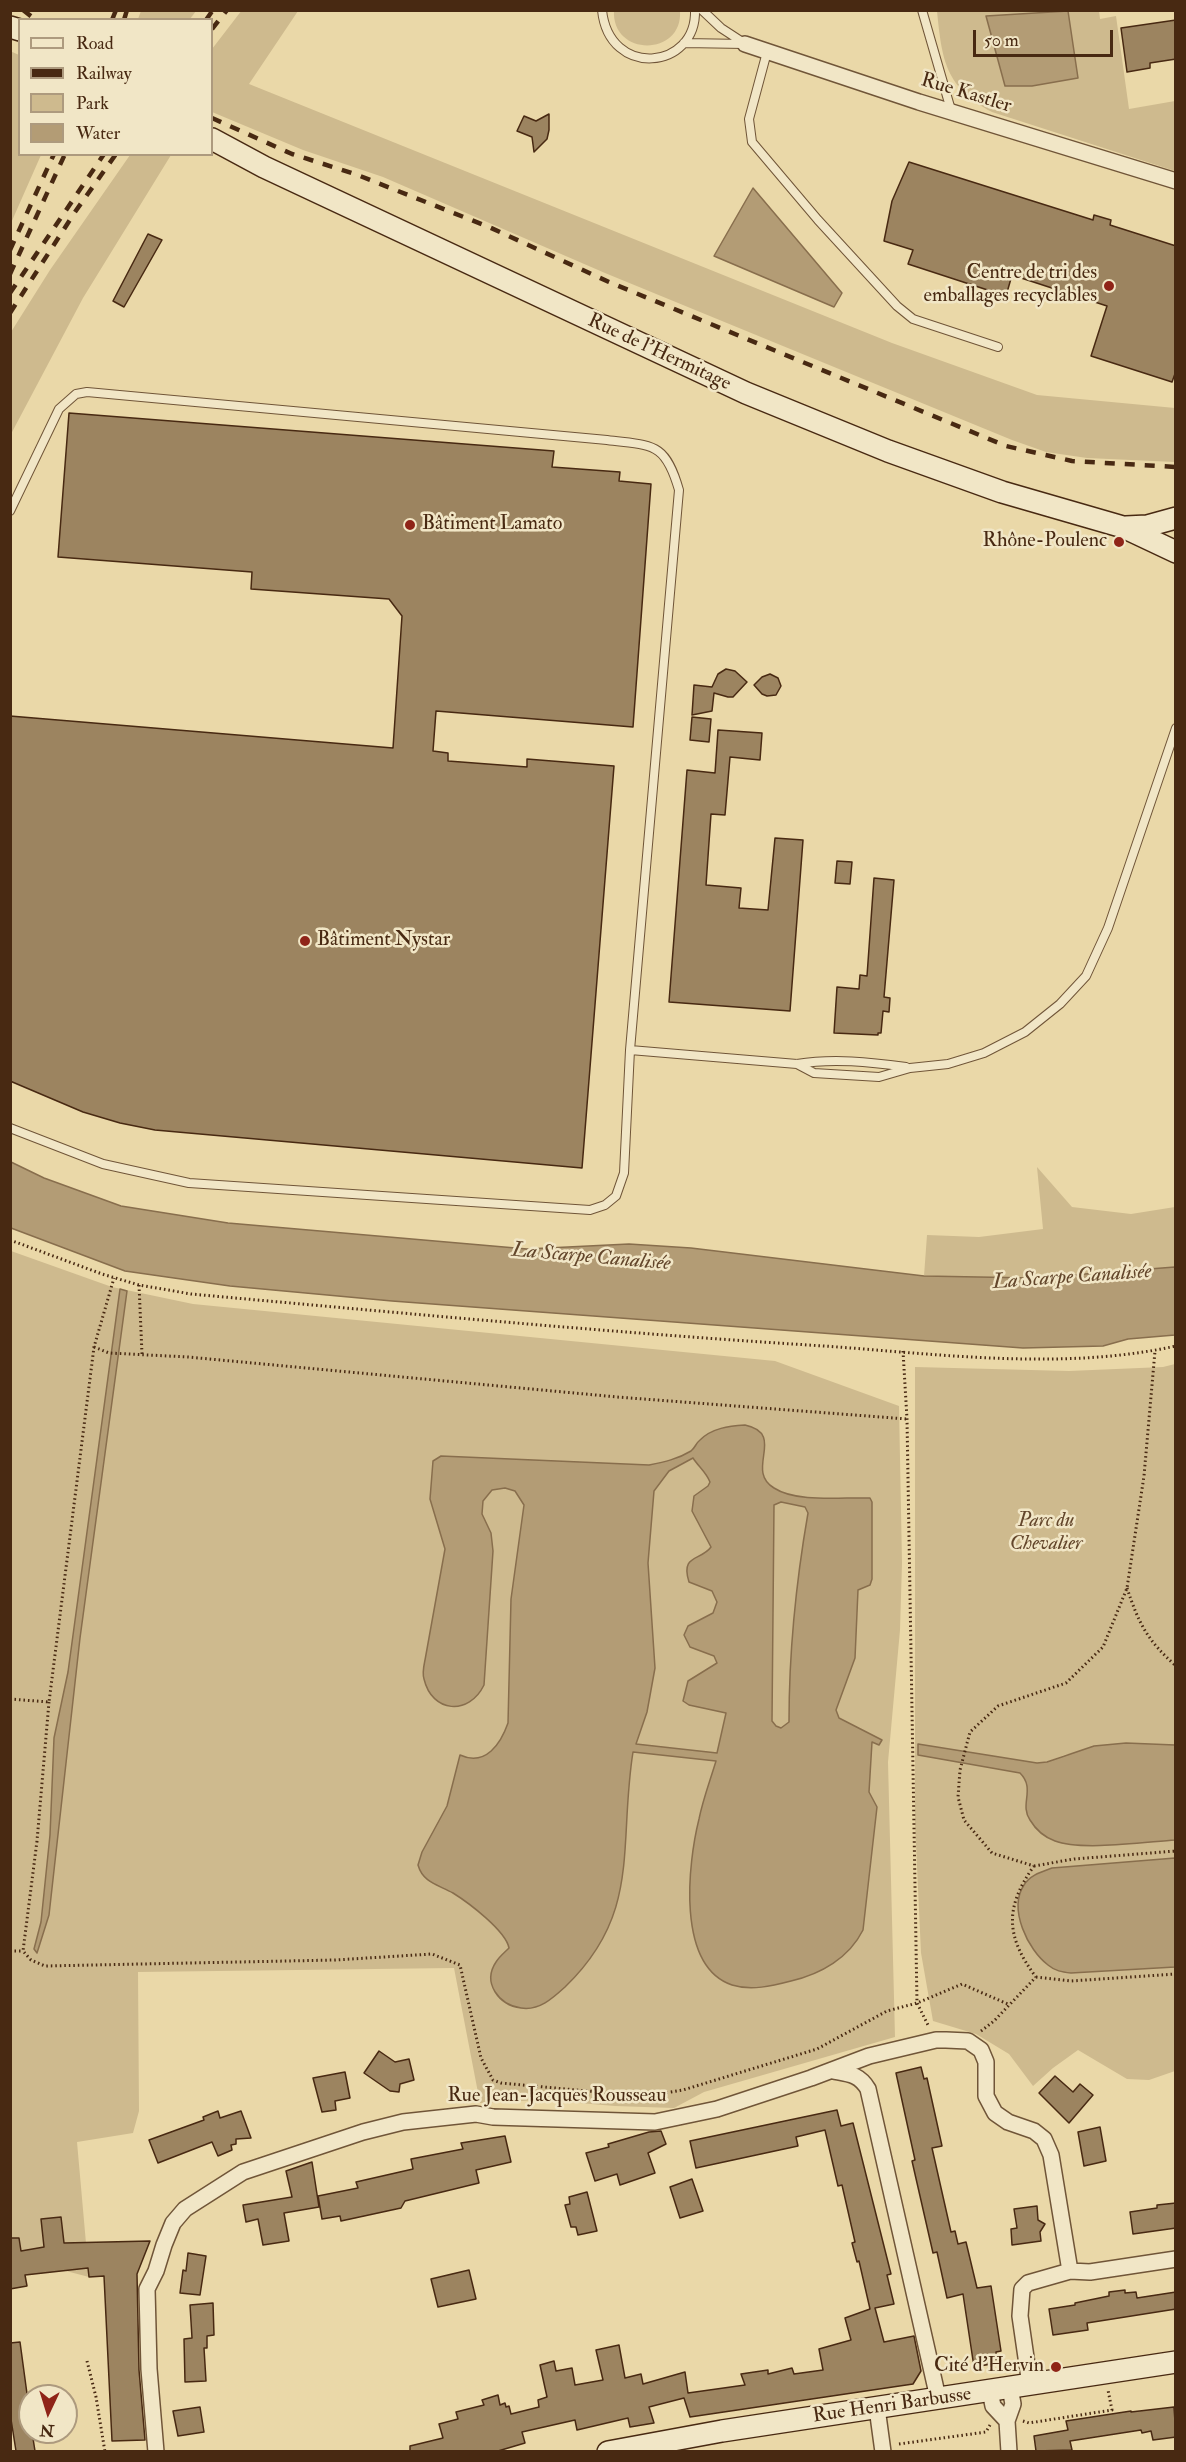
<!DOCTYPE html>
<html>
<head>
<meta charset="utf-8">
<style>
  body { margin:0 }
  #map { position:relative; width:1186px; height:2462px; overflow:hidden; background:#ead8a8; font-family:"IM FELL Double Pica",serif }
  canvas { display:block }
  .frame { position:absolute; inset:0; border:12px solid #482912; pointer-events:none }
  .legend { position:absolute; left:18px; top:18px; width:195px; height:138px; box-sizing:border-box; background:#f1e6c6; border:2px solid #ad9a7e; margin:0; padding:8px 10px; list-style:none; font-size:18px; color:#482912 }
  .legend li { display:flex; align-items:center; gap:12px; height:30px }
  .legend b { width:30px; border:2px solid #ad9a7e }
  .north { position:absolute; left:18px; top:2384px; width:60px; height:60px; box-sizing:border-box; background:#f1e6c6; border:2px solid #ad9a7e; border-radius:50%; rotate:184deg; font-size:16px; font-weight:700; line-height:24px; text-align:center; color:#482912 }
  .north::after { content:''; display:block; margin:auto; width:21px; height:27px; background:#8f2418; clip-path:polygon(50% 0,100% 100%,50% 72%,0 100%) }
  .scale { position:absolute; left:973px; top:30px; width:140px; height:27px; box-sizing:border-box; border:3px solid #482912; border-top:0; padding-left:8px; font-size:18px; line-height:21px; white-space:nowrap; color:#482912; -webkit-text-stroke:4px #f1e6c6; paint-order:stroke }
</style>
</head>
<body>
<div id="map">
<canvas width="1186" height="2462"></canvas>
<div class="frame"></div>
<ul class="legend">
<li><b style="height:8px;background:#f1e6c6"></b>Road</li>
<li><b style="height:8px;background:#482912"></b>Railway</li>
<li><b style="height:16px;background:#ceba8e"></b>Park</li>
<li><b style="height:16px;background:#b39c75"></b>Water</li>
</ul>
<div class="north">N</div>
<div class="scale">50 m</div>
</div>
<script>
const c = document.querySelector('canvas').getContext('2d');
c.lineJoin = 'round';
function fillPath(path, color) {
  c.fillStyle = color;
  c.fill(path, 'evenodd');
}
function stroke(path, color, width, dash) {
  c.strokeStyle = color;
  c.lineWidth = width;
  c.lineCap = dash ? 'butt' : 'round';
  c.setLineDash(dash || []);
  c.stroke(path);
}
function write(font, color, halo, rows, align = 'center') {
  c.font = font + ' "IM FELL Double Pica",serif';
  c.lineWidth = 5;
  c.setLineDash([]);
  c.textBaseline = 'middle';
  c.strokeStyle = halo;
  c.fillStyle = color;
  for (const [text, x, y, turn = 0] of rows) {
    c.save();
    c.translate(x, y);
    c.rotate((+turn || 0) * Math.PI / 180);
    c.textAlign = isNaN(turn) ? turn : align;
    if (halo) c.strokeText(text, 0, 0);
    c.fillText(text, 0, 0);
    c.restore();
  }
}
fillPath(new Path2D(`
  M242 10 298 11 249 84 892 343 1037 395 1175 408V462L1087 458 1046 452 1012 440 605 273 383 177 303 150 212 112V49Z
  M614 10 680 11C683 57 611 57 614 10Z
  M141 11V10L196 11 190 19H138Z
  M937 11H1067L987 16 1005 86 1077 78 1068 11H1099L1100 19 1116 16 1129 109 1175 101V171L992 112C945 87 942 60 937 11Z
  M10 51 19 55 20 154 41 155 11 223Z
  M130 155H171L83 298 11 434V332L50 270Z
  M1037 1167 1072 1207 1131 1214 1175 1207V1267L1033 1278 924 1276 927 1235 979 1237 1043 1229Z
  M11 1251 112 1287 193 1304 775 1361 899 1406 902 1563 900 1630 888 1762 895 2037 704 2092 674 2108 615 2106 543 2100 480 2103 454 1968 138 1972 139 2111 133 2133 77 2142 89 2277 66 2271 61 2217 41 2219 44 2247 11 2253Z
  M1175 1364V1745L1126 1743 1064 1755 1047 1762 1037 1763 918 1744V1755L1020 1773C1030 1783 1027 1791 1026 1805L1081 1845 1175 1840V1858L1052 1868 1036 1874 1025 1883 1020 1893 1018 1903 1026 1937 1033 1949 1048 1965 1071 1973 1175 1967V2071L1149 2080 1127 2079 1078 2050 1053 2068 1033 2086 1009 2054 976 2034 933 2021 921 1953 915 1823V1367L1069 1371 1163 1367Z`), '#ceba8e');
const water = new Path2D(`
  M1068 11 1078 78 1032 86H1005L986 16Z
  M753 188 842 293 834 307 714 256Z
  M11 1162 44 1178 121 1206 228 1223 527 1249 629 1244 691 1248 924 1276 1033 1278 1175 1267V1335L1128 1339 1103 1346 1023 1348 392 1301 230 1286 125 1271 11 1228Z
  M120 1289 127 1291 80 1638 49 1915 37 1953 34 1949 41 1922 50 1835 54 1738 68 1672Z
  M745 1425C787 1434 744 1470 774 1488 797 1503 842 1497 870 1498L872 1502V1579L870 1585 858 1590 855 1658 836 1710 839 1718 882 1740 879 1745 872 1742 869 1792 877 1807 863 1930C849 1958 821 1974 791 1981 772 1986 751 1991 732 1985 676 1966 688 1863 699 1819 703 1799 710 1781 716 1761L633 1752C618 1846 642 1913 565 1987 553 1998 539 2011 521 2008 499 2005 482 1983 496 1962 499 1957 505 1952 509 1948 506 1931 469 1903 453 1893 439 1885 423 1883 418 1865L422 1852 447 1806 460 1755C486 1767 501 1743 508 1723L511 1599 524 1505 515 1491 505 1488 492 1490 483 1501 482 1514 491 1533 493 1551 484 1685C469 1716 432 1713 424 1679 422 1673 424 1665 425 1660L445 1549 430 1499 433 1461 441 1456 649 1465C664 1462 678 1459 691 1451 695 1448 696 1443 700 1440 712 1428 729 1426 745 1425ZM693 1458C698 1466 706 1472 710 1482L708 1486 694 1496 692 1511 711 1547C701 1561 680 1554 689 1582L712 1591 717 1602 713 1613 688 1626 684 1635 690 1647 714 1656 717 1663 688 1681 683 1701 689 1705 726 1713 717 1753 636 1744 647 1712 655 1668 648 1563 654 1491 669 1471ZM781 1502 805 1507 808 1513C796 1582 789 1651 789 1722L781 1728 776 1726 772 1721 774 1505Z
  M1126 1743 1175 1745V1840C1145 1842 1081 1851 1055 1841 1044 1837 1036 1830 1030 1820 1019 1804 1036 1789 1020 1773L918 1755V1744L1037 1763 1047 1762 1094 1746Z
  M1175 1858V1967L1071 1973C1062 1972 1055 1971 1048 1965 1028 1950 1008 1909 1024 1885 1030 1875 1041 1872 1052 1868Z`);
fillPath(water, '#b39c75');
stroke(water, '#886e4d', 1.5);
const building = new Path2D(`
  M1176 20V59L1150 63V68L1127 72 1121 28Z
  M549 114V130L547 139 534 152 532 137 517 131 524 116 536 121Z
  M909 162 1093 220 1094 215 1111 220 1110 225 1176 246V371L1172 382 1091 356 1107 306 1012 275 1006 296 908 264 913 250 884 241 892 201Z
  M148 234 162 240 124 307 113 301Z
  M69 413 554 451 552 467 620 472 619 481 651 484 633 727 436 711 433 751 448 753V761L527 767V759L614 766 582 1168 155 1130 120 1123 83 1112 10 1081V716L393 748 402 616 389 599 251 589 252 572 58 557Z
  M726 669 735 671 747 682 733 697H728L714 693 712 711 692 715 694 685 712 687 718 674Z
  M770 674 778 678 781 686 776 695 767 696 762 694 754 685 762 677Z
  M692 717 711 719 709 742 690 740Z
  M718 730 762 733 760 760 730 757 725 815 711 814 706 885 741 888 739 908 768 910 775 838 803 840 790 1011 669 1002 687 770 715 773Z
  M837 861 852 862 850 884 835 883Z
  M874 878 894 880 884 997 890 998 889 1012 883 1011 881 1033H878V1035L834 1033 837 987 859 989 860 975 867 976Z
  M379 2051 395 2062 409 2059 414 2080 400 2084 399 2092 390 2091 364 2073Z
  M921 2067 924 2079 927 2078 942 2146 932 2148 951 2232 955 2231 958 2244 966 2242 977 2288 991 2286 1001 2351 996 2352 997 2363 974 2367 963 2294 947 2298 937 2252 933 2253 912 2161 915 2160 896 2073Z
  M345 2072 350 2098 335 2101 336 2110 322 2112 313 2078Z
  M1055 2076 1073 2092 1080 2084 1093 2095 1069 2123 1039 2093Z
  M837 2110 841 2126 853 2123 891 2274 887 2275 894 2304 875 2308 884 2342 914 2336 921 2371 913 2384 690 2417 684 2398 649 2407 654 2423 630 2427 628 2418 577 2430 575 2420 522 2432 525 2443 498 2451H410V2446L443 2438 439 2424 458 2419 456 2412 484 2405 482 2400 498 2395 500 2405 505 2403 506 2407 509 2406 511 2414 539 2407 538 2400 547 2397 540 2365 554 2361 556 2371 572 2368 575 2385 603 2380 596 2350 619 2345 625 2378 641 2374 643 2384 685 2372 688 2393 745 2385 741 2374 768 2370V2374L792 2368 794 2374 823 2370 819 2349 851 2340 845 2318 870 2309 859 2261 857 2262 852 2243 855 2242 842 2185 838 2186 825 2130 796 2137 798 2146 696 2168 690 2141Z
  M218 2111 220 2118 241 2111 251 2138 236 2139V2144L231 2145 232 2150 218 2156 212 2142 158 2163 149 2140 204 2120 203 2117Z
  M1100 2127 1106 2161 1084 2166 1078 2132Z
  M661 2131 666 2144 648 2153 655 2173 620 2185 617 2174 595 2181 586 2153 609 2147 608 2144 649 2132Z
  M505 2136 511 2162 476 2170 479 2183 405 2201 401 2208 341 2221 340 2216 322 2219 318 2196 358 2188 356 2182 413 2169 411 2159 463 2149 461 2143Z
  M312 2162 319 2207 284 2213 289 2241 263 2245 258 2219 246 2222 243 2205 292 2197 286 2171Z
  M692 2179 703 2211 680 2218 670 2187Z
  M587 2192 597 2231 578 2235 576 2227H571L565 2205 570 2204 569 2197Z
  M1176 2203V2228L1133 2234 1130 2212 1157 2208V2205Z
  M1037 2206 1038 2220 1045 2224 1040 2232 1041 2241 1012 2245 1011 2229 1017 2228 1014 2209Z
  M61 2217 64 2243 150 2241 137 2274 139 2370 145 2440 112 2441 104 2276 89 2277 88 2268 25 2275 27 2286 10 2289V2238H19L21 2251 44 2247 41 2219Z
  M188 2253 206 2256 200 2295 180 2293 183 2270 186 2271Z
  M469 2270 476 2299 438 2307 431 2279Z
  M1125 2290V2293L1136 2292 1137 2298 1176 2292V2309L1087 2323 1088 2330 1053 2335 1049 2309 1075 2305V2303L1109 2296V2292Z
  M213 2303 214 2335 207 2336V2348H204L206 2381 185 2382 184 2339 192 2338 190 2305Z
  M20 2342 30 2416V2432H32L35 2451H16L10 2413V2343Z
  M200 2407 204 2432 178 2436 173 2411Z
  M1174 2407 1176 2437 1153 2440 1151 2431 1142 2433 1141 2430 1070 2441 1072 2450 1036 2451 1034 2436 1068 2430 1066 2421 1131 2411V2412Z`);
fillPath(building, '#9c8460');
stroke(building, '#482912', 1.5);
const lane = new Path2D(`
  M602 10C609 79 697 70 695 10
  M702 10 721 28 744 43
  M922 10 951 110
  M684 43 745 44
  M767 52 749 119 752 142 818 220 897 306 913 319 998 347
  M10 511 59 409 76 394 87 392 607 440C652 446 665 441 679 490L630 1050 624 1173 616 1196 605 1205 590 1210 189 1183 103 1164 10 1128
  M630 1050 797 1064C833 1058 870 1062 906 1067
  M797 1064 814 1073 879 1077 910 1068 948 1064 984 1053 1025 1032 1060 1004 1086 976 1108 928 1176 728`);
const street = new Path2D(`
  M745 44 919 102 1176 181
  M833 2071C849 2074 859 2074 868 2089L938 2398
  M1070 2271 1090 2272 1176 2259
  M990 2391 993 2406 1007 2421 1013 2404 1010 2388
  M877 2408 883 2452
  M1007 2421 1009 2452
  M156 2452 149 2369 147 2289 156 2271 164 2245 173 2223 185 2209 243 2172 363 2132 403 2122 476 2114 493 2117 655 2122 717 2109 811 2078 869 2056 936 2040H946L968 2041 981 2050 986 2062V2096L995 2113 1008 2122 1034 2131 1044 2139 1051 2155 1070 2271 1028 2283 1022 2289 1020 2316 1030 2385`);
const secondary = new Path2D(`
  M10 27 20 30
  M212 139 264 167 746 393 888 451 1002 492 1123 527 1176 552
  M1126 527 1147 526 1176 518
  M608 2452 722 2431 1176 2362`);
stroke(lane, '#705538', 10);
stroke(street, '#705538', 18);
stroke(secondary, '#482912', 24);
stroke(new Path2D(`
  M10 1240 102 1274 139 1285 191 1294C402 1313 613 1333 824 1346 939 1354 1062 1371 1176 1346
  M139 1285 142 1354
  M94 1347 109 1353 188 1357 617 1397 907 1419
  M903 1351 907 1419 917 2003 928 2025
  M1127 1588C1139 1624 1147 1640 1176 1666
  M10 1699 49 1702 94 1347 114 1278
  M49 1702 37 1841 23 1951 31 1960 45 1966 335 1960 432 1954 460 1965 481 2058 493 2080 501 2083 587 2091 653 2095 683 2090 817 2049 887 2011 917 2003 962 1984 1010 2005
  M1034 1866 1074 1859 1176 1851
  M10 1951H23
  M1036 1977 1071 1981 1176 1974
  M981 2031 994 2021 1036 1977C1006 1937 1004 1908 1034 1866L992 1853 964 1820 958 1797 960 1770 970 1732 998 1706 1066 1683 1103 1647 1127 1588 1144 1476 1155 1351
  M87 2361 96 2397 105 2452
  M1023 2421 1029 2423 1112 2410 1108 2390
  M899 2444 986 2432 990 2425`), '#482912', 3, [1.5, 3]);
stroke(lane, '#f1e6c6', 8);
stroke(street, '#f1e6c6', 15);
stroke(secondary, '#f1e6c6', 21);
stroke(new Path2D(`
  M23 10 36 20
  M112 20 116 10
  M124 20 127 10
  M206 20 213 10
  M212 29 227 10
  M212 118 292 154 355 174 489 227 609 282 1006 446 1072 461 1176 467
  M10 250 54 154
  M10 274 65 154
  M10 293 104 154
  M10 313 75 212 116 154`), '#482912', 4.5, [10, 10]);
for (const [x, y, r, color] of [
  [1109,286,6,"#8f2418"],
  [410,525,6,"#8f2418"],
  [1119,542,6,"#8f2418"],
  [305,941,6,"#8f2418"],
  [1056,2367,6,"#8f2418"]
]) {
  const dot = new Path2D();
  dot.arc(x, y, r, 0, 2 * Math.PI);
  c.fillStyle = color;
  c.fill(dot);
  stroke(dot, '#f1e6c6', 2);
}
write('20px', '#482912', '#f1e6c6', [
  ["Rue Kastler",966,94,17],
  ["Rue de l'Hermitage",659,353,25],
  ["Rue Jean-Jacques Rousseau",557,2097],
  ["Rue Henri Barbusse",892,2406,-8]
]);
write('20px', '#482912', '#f1e6c6', [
  ["Centre de tri des",1097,274],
  ["emballages recyclables",1097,297],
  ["Bâtiment Lamato",422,525,"left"],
  ["Rhône-Poulenc",1107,542],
  ["Bâtiment Nystar",317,941,"left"],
  ["Cité d'Hervin",1044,2367]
], 'right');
write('italic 20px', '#63462b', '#f1e6c6', [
  ["Parc du",1046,1522],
  ["Chevalier",1046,1545]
]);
write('italic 21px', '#63462b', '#f1e6c6', [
  ["La Scarpe Canalisée",591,1258,5],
  ["La Scarpe Canalisée",1072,1278,-4]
]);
</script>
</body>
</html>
